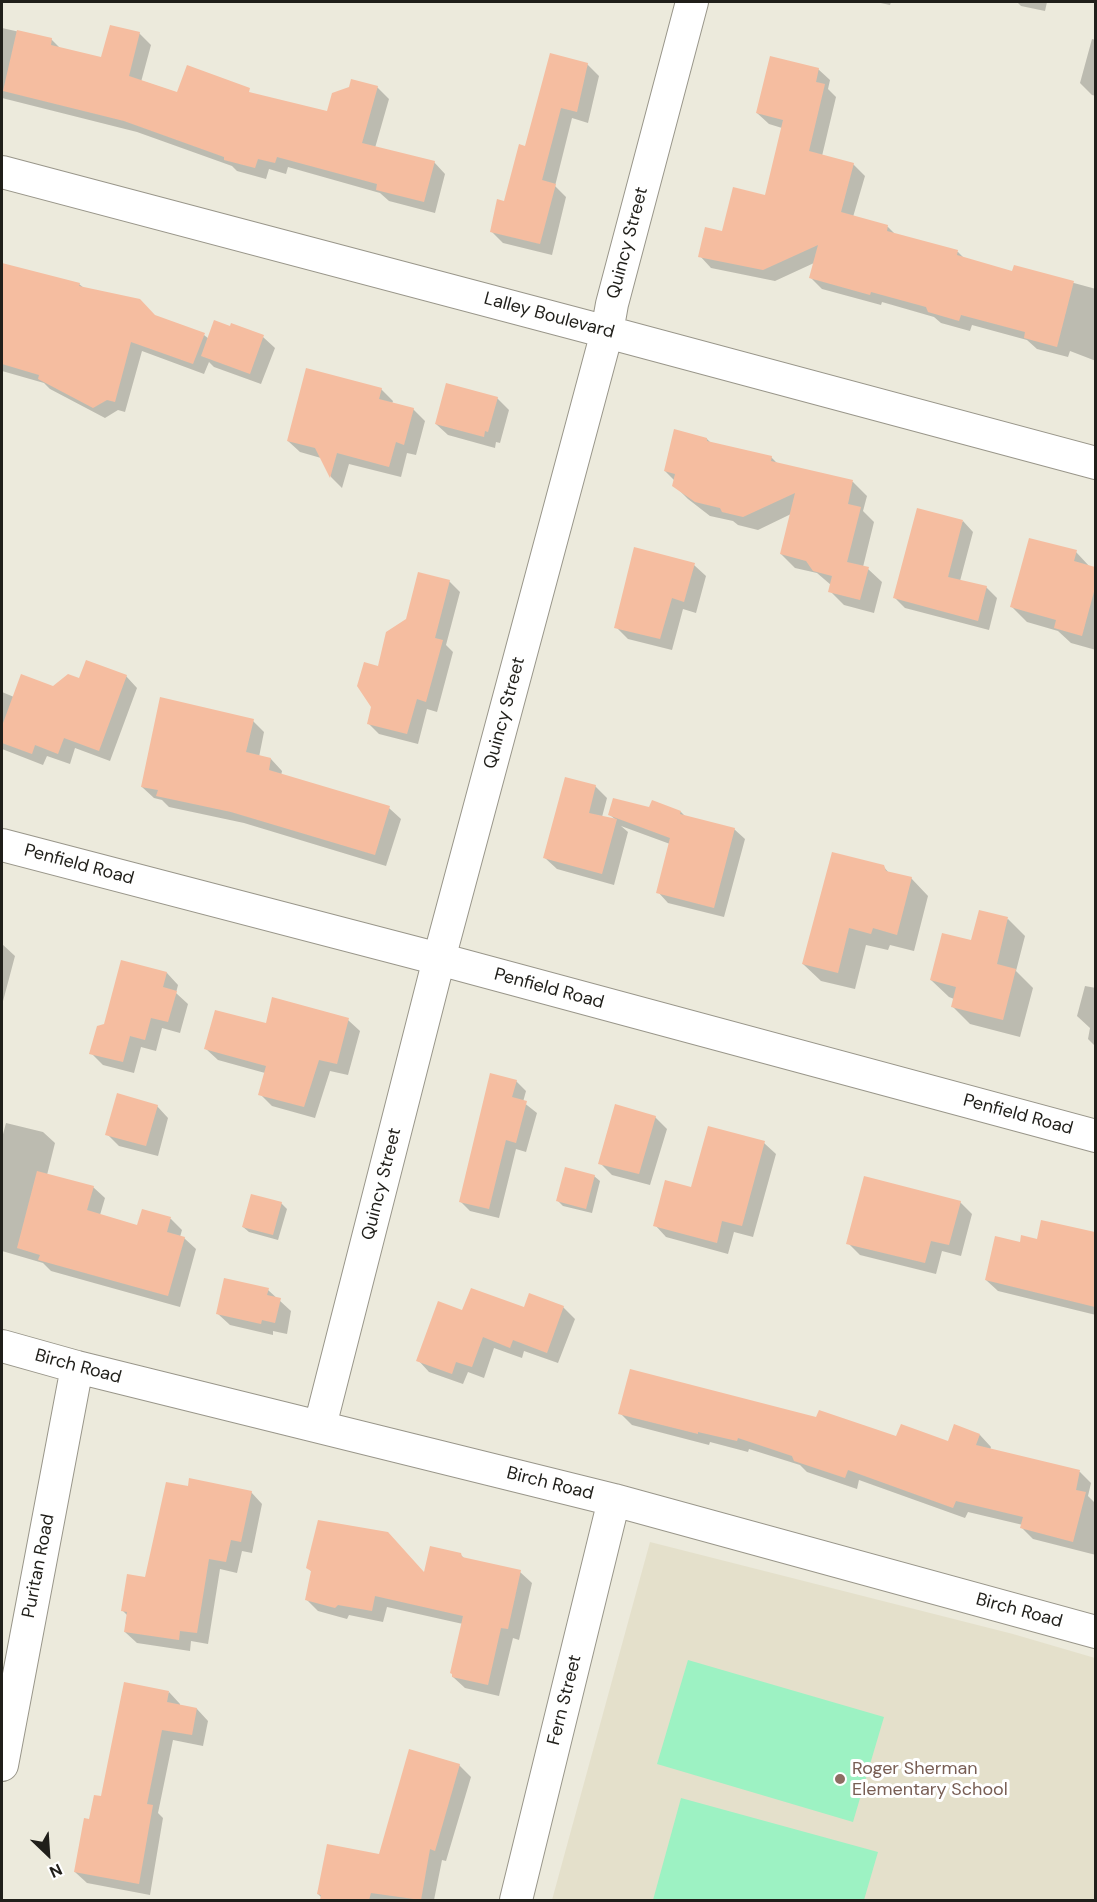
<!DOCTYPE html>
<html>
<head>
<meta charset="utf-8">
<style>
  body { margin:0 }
  #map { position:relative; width:1097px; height:1902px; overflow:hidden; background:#eceadc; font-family:"DM Sans",sans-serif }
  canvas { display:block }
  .frame { position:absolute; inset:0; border:3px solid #201f1a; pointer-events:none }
  .north { position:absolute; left:18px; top:1824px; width:60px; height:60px; -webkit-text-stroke:4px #fff; paint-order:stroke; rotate:155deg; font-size:16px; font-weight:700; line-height:24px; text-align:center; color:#201f1a }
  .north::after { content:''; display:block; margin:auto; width:21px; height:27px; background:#201f1a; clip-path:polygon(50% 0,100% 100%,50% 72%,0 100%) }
</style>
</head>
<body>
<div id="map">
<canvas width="1097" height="1902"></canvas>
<div class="frame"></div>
<div class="north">N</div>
</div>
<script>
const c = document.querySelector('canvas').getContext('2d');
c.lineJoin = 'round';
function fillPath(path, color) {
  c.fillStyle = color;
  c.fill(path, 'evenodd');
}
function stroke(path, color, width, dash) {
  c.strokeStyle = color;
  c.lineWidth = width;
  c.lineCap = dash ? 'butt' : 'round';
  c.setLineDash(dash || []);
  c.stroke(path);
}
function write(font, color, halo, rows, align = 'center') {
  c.font = font + ' "DM Sans",sans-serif';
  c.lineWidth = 6;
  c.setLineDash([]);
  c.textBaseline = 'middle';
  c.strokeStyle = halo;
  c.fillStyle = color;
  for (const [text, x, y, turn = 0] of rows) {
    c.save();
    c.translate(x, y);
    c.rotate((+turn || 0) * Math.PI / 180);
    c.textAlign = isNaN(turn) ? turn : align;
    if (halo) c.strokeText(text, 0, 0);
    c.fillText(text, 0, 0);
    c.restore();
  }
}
fillPath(new Path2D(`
  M650 1542 1013 1634 1095 1658V1900H552Z`), '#e4e0cb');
fillPath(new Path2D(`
  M688 1660 884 1717 853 1822 657 1764Z
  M681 1798 878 1852 864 1900H653Z`), '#9df2c3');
fillPath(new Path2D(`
  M876 2H891L890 5Z
  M1017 2H1047L1045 11 1021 6Z
  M2 28 51 39 61 49 102 59 139 33 151 45 141 82 178 94 237 92 328 113 377 87 389 99 375 148 434 162 445 174 435 213 389 201 380 193 288 167 286 174 269 169 266 179 237 171 232 166 137 132 2 98Z
  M1092 39 1096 40V96L1092 95 1080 83Z
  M587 64 599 76 588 123 572 118 555 186 566 197 552 255 503 243 491 231 506 202 526 148Z
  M818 69 830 80 828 89 836 97 822 156 853 164 865 176 853 217 888 227 896 235 958 252 965 259 1013 273 1015 267 1096 289V361L1070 351 1068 357 1037 349 1027 340 972 325 970 331 941 323 934 317 882 302 881 305 822 289 811 278 814 263 775 281 711 268 700 256 723 232 766 196 782 128 769 124 757 113Z
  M2 265 79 284 84 288 204 335 209 339 263 337 275 348 261 384 214 367 209 362 204 374 142 351 125 412 118 410 105 418 50 389 44 383 2 371Z
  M381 389 393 401 392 404 413 409 425 421 416 455 407 453 401 477 349 464 342 488 331 477 321 458 300 452 288 441Z
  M497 398 509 410 500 443 496 442 495 448 448 435 436 424Z
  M707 439 711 443 771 457 778 464 853 482 867 496 863 511 874 522 863 567 868 569 882 582 874 613 844 605 830 591 831 585 817 573 795 568 781 554 791 514 758 530 738 525 733 521 710 516 688 499 674 485 675 481 665 471Z
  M963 521 973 532 960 581 986 587 997 598 989 630 905 608 895 598Z
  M1076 552 1091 568 1096 569V650L1071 643 1058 631 1027 622 1012 607Z
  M694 565 706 576 696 613 683 609 672 650 628 639 616 627Z
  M449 581 460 592 446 645 453 652 437 712 427 709 418 744 379 734 368 723 407 620Z
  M126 676 137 688 110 761 75 748 70 764 47 756 43 765 2 749V692L14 697 80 680Z
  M253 721 264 732 259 757 271 759 282 771 281 776 389 808 401 819 386 866 244 823 169 807 162 800 154 798 142 787Z
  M595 786 607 798 602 817 616 820 610 815 650 808 681 812 686 817 734 829 745 839 724 917 668 903 658 892 670 844 621 826 628 832 614 885 557 869 545 858Z
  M883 866 889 873 911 878 928 896 914 951 890 945 888 950 866 945 855 989 821 981 803 964Z
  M1008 919 1025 936 1016 971 1033 988 1020 1037 970 1024 952 1006 954 999 949 997 931 980 972 942Z
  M2 944 15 956 2 1005Z
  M122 962 167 973 178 985 176 993 188 1004 180 1033 162 1028 156 1051 141 1047 134 1073 103 1065 91 1053 105 1026Z
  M1085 986 1096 988V1047L1088 1039 1090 1028 1077 1016Z
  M348 1020 360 1031 348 1075 330 1071 315 1118 272 1106 260 1094 265 1073 218 1060 206 1049 267 1025Z
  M516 1081 526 1091 523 1102 537 1113 526 1152 516 1149 499 1218 470 1211 460 1201Z
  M157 1106 168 1118 158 1156 119 1146 107 1134Z
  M655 1117 667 1129 650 1185 612 1175 600 1163Z
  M6 1123 43 1132 55 1143 47 1175 93 1187 105 1198 100 1215 138 1227 143 1211 171 1219 182 1230 180 1237 184 1238 196 1249 180 1307 51 1271 43 1263 2 1251V1138Z
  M764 1143 776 1154 753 1237 734 1232 728 1254 666 1237 655 1225 692 1189Z
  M594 1176 600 1181 592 1213 563 1206 557 1200Z
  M960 1202 972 1214 961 1256 942 1251 936 1274 860 1255 848 1243Z
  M281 1203 287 1209 278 1240 249 1232 243 1227Z
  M1075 1232 1096 1238V1315L998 1291 986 1280 1021 1244Z
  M268 1290 291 1311 287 1334 273 1331V1335L230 1325 218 1314Z
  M563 1307 575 1319 558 1363 524 1351 522 1358 494 1348 484 1378 468 1372 463 1384 429 1372 418 1360 525 1309Z
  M620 1413 949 1443 980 1435 991 1447 990 1450 1080 1472 1091 1483 1088 1496 1096 1504V1555L1033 1539 1022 1528 1023 1525 968 1512 965 1518 859 1480 857 1489 807 1472 800 1465 749 1449 748 1452 710 1442 709 1445 632 1425Z
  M189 1488 251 1492 262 1504 252 1553 242 1551 237 1573 220 1569 208 1644 191 1641 190 1651 137 1643 125 1632 128 1616 123 1611 147 1579Z
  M460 1554 465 1559 520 1572 532 1583 519 1640 513 1638 499 1696 465 1688 453 1677 463 1624 387 1607 383 1622 349 1615 347 1619 318 1611 306 1599 313 1573 308 1568 425 1574Z
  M169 1692 180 1704V1706L197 1709 208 1721 203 1746 173 1740 158 1813 163 1818 150 1895 87 1883 75 1872 90 1821Z
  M459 1765 471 1777 446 1861 442 1860 434 1900H322V1898L318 1894 380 1855Z`), '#0003');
fillPath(new Path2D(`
  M110 25 140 32 129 76 177 92 187 65 250 88 249 92 327 111 332 93 349 87 351 79 378 86 362 143 435 161 424 202 376 190 377 184 277 157 275 163 258 159 255 168 224 160V157L124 121 3 91 17 30 52 38 51 45 101 57Z
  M550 53 588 63 577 112 561 108 542 180 556 184 540 244 490 232 497 199 504 201 519 144 525 146Z
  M770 56 819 68 816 82 825 84 809 151 854 163 841 212 888 225 887 231 958 250 957 255 1012 271 1014 265 1074 281 1057 347 1024 338 1025 332 961 315 959 321 928 312 926 307 871 292 870 295 809 278 818 245 763 270 698 257 705 227 722 231 733 187 765 195 783 120 756 113Z
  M2 263 80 283 79 286 140 299 155 315 205 333 193 364 131 342 115 402 107 400 93 408 38 379 39 375 2 364Z
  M214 320 230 326 231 323 264 335 250 374 201 356Z
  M306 368 382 388 379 399 414 408 404 445 396 442 389 467 337 453 330 478 315 448 287 441Z
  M446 383 498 397 488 432 485 431 484 437 435 424Z
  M674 429 707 438V441L772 456 771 461 853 480 848 504 861 507 847 562 869 567 860 600 828 592 832 576 813 571 806 561 780 554 795 493 743 517 722 512 720 508 695 502 672 486 675 474 664 471Z
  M917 508 963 520 948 577 987 586 978 621 893 598Z
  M1029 538 1077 550 1074 561 1095 567V588L1082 636 1054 628 1056 620 1010 607Z
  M634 547 695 563 684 602 672 598 660 639 614 628Z
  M418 572 450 580 435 638 443 640 426 702 417 699 407 734 367 724 371 707 357 686 364 662 378 666 386 632 406 619Z
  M86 660 127 675 99 751 64 738 58 754 35 745 32 754 2 743V726L21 674 53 686 68 674 79 678Z
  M160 697 254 719 246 752 271 758 269 770 390 806 375 855 231 812 156 796 158 790 141 787Z
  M565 777 596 785 589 813 617 819 602 874 543 858Z
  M613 798 649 807 652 800 681 811 680 814 735 828 714 908 656 893 670 838 608 815Z
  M832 852 884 865 886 871 912 877 897 935 873 928 871 934 849 928 838 973 802 964Z
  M979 910 1008 917 997 964 1016 969 1003 1020 951 1007 956 987 930 980 942 933 971 940Z
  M121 960 167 972 163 987 177 991 168 1022 151 1018 145 1040 130 1036 123 1062 89 1054 97 1026 104 1024Z
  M272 997 349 1018 337 1064 319 1060 304 1107 258 1095 266 1066 204 1049 215 1010 266 1023Z
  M490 1073 517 1080 512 1097 527 1101 516 1143 506 1140 489 1209 459 1202Z
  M117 1093 158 1105 146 1146 105 1135Z
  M615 1104 656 1116 639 1174 598 1164Z
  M708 1126 765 1141 742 1226 722 1221 717 1243 653 1226 665 1180 691 1187Z
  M565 1167 595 1175 586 1209 556 1201Z
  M37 1171 94 1186 87 1210 137 1225 142 1209 171 1217 167 1232 185 1237 168 1296 38 1260 40 1255 17 1248Z
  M864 1176 961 1201 949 1245 931 1241 925 1263 846 1244Z
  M251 1194 282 1202 273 1235 242 1227Z
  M1041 1220 1095 1232V1307L985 1280 995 1236 1020 1242 1021 1235 1037 1239Z
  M224 1278 269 1288 267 1295 281 1298 275 1323 262 1320 261 1324 216 1314Z
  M471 1288 524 1307 529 1293 564 1306 547 1353 513 1340 510 1348 483 1337 472 1367 456 1362 452 1374 416 1361 438 1301 462 1310Z
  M630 1369 816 1417 819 1410 896 1436 901 1424 948 1441 954 1424 980 1434 976 1445 1080 1470 1076 1490 1086 1492 1073 1542 1020 1528 1023 1517 956 1501 953 1508 848 1470 845 1478 794 1461 792 1456 738 1438 737 1441 698 1432V1434L618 1414Z
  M189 1478 252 1491 241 1542 231 1540 226 1562 209 1559 197 1633 180 1631 179 1640 124 1632 127 1612 121 1611 127 1574 145 1577 166 1482 188 1486Z
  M318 1520 388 1532 424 1572 430 1546 461 1553 462 1557 521 1570 508 1629 501 1628 488 1685 452 1677V1674L450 1673 463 1616 375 1596 372 1611 338 1605 335 1608 305 1600 311 1571 306 1568Z
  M124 1682 169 1691 167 1702 197 1708 192 1735 162 1730 147 1804 153 1805 139 1884 74 1872 84 1818 89 1819 94 1795 101 1796Z
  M409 1749 460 1764 435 1851 430 1849 421 1900 371 1893 369 1900H320L321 1895 317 1894 327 1844 379 1854Z`), '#f5bda0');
const street = new Path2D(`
  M2 172 607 332 1096 463
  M2 845 439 959 1096 1136
  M2 1346 77 1367 614 1500 1096 1632
  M320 1426 439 959 607 332 612 304 692 2
  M2 1765 77 1367
  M516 1900 614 1500`);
stroke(street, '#99968a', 34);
stroke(street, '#fff', 32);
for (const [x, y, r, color] of [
  [840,1779,6,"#8d6e63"]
]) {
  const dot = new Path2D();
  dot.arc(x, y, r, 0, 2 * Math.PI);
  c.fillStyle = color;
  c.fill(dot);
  stroke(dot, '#fff', 2);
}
write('18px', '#201f1a', '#fff', [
  ["Quincy Street",628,243,-75],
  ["Lalley Boulevard",549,316,15],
  ["Quincy Street",505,713,-75],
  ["Penfield Road",79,865,15],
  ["Penfield Road",549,989,15],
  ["Penfield Road",1018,1115,15],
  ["Quincy Street",382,1184,-76],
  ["Birch Road",78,1367,15],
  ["Birch Road",550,1484,14],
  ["Puritan Road",39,1566,-79],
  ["Birch Road",1019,1611,15],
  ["Fern Street",565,1700,-76]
]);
write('18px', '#785e54', '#fff', [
  ["Roger Sherman",852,1769],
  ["Elementary School",852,1790]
], 'left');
</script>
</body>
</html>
